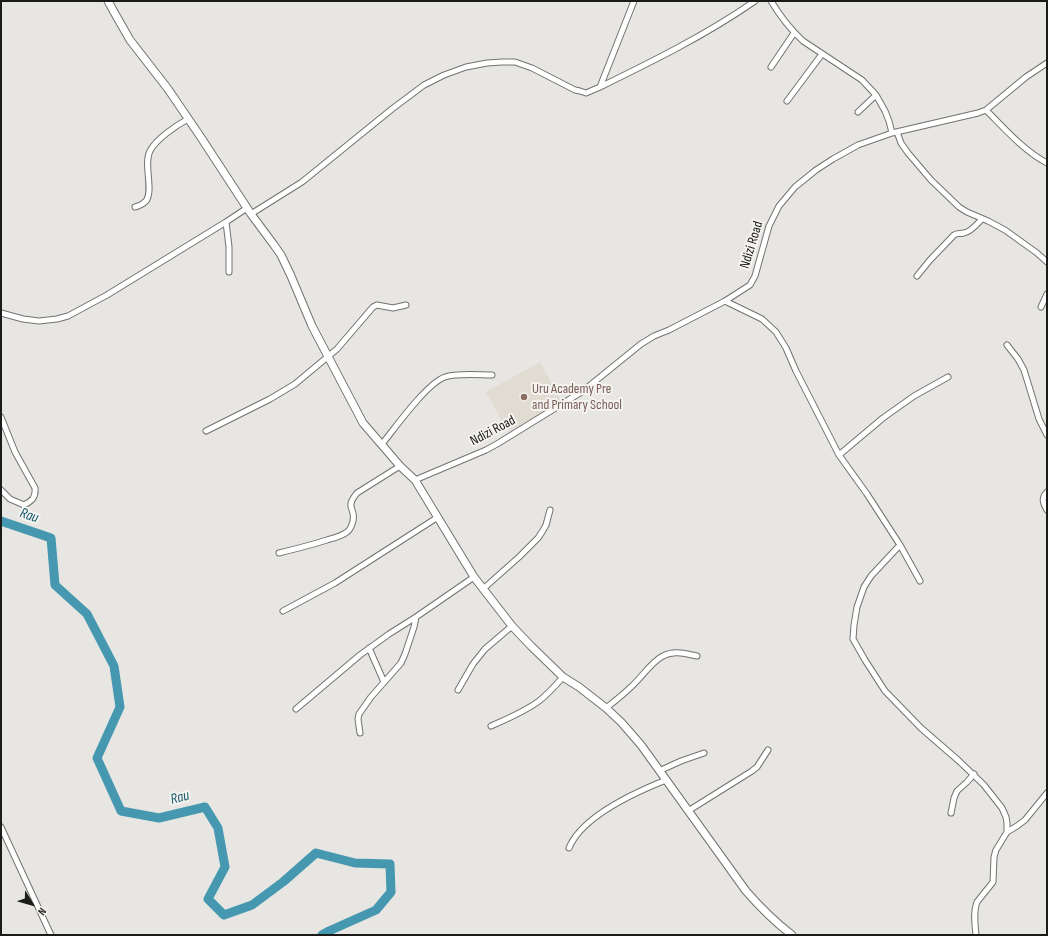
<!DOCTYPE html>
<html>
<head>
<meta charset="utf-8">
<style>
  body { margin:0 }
  #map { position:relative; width:1048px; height:936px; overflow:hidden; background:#e7e6e3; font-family:"Sofia Sans Condensed",sans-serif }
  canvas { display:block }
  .frame { position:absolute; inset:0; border:2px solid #1b1b19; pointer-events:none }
  .north { position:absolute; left:12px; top:884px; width:40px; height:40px; -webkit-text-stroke:3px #f5f3f0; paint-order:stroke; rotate:127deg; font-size:11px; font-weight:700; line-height:16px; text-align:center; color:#1b1b19 }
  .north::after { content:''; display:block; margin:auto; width:14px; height:18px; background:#1b1b19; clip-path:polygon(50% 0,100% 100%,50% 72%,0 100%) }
</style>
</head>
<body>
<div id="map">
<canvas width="1048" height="936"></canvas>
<div class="frame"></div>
<div class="north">N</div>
</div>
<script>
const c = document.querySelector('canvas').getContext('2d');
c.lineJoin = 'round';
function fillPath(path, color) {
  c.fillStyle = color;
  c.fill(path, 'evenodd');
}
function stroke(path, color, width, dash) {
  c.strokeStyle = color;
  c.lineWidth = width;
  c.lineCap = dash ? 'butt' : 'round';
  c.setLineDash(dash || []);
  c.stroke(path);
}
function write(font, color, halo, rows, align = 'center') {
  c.font = font + ' "Sofia Sans Condensed",sans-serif';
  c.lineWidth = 4;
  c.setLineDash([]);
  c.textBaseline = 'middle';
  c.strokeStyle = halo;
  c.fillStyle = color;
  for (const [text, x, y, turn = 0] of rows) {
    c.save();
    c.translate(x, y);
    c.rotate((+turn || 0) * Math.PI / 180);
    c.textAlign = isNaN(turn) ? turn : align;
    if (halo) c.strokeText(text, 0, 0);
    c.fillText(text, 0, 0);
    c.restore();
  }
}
fillPath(new Path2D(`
  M540 362 562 402 508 432 486 392Z`), '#e0dcd2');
stroke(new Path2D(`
  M1 521 51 538 55 585 87 614 114 666 120 707 97 758 121 811 159 818 205 807 218 828 225 867 208 899 224 915 252 905 283 882 316 853 355 863 390 864 391 892 376 910 329 931 322 935`), '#4698b0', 9);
const street = new Path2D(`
  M771 1C780 16 790 29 803 41L862 80 876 95 885 111 889 121 892 133
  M771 67 794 33
  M600 87 634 1
  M787 101 822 54
  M986 110C1005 129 1023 150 1047 163
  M858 112 876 95
  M897 132 901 143 908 153 931 180 959 207 967 212 988 221 1005 230 1037 253 1047 262
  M135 207C139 206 143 204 146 201 154 190 143 164 150 151 156 139 177 125 188 119
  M251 214 302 182 392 109 424 85 444 75 466 67 487 63 502 62H515L532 68 575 90 580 91 586 93 600 87C653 61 706 35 755 1
  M226 222 229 247V272
  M917 276 930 260 954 235C957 233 960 234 964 233 971 232 977 224 982 219
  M725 301 762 319 776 332 786 348 796 371 839 455 867 494 900 545 920 581
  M1041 307 1047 294
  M1 313 23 319 39 321 57 319 68 316 107 295 226 222 247 208
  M1007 345 1018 359 1024 370 1039 419 1047 435
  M1 417 15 452 35 488C36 497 32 501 24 505L10 499 1 490
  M206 431 270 399 295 384 337 349 373 307 377 305 393 308 406 305
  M382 444C395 428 427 383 445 377 456 373 480 375 492 375
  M839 455 883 418 914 396 948 377
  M415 480 486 450 497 444 583 391 641 344 654 336 669 330 725 301 750 285 755 276 769 226 779 206 795 187 816 170 833 159 858 145 892 133 978 113 986 110 1026 77 1047 63
  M1047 492C1041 498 1043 503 1047 510
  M900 545 871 576 864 587 857 607 854 625 853 639 865 660 885 691 921 728 959 761 984 785 1002 808 1006 817 1007 823V832L996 850 994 857 993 882 977 902C973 912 975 924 976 935
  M279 553C295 549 311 545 327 540 334 538 342 536 347 532 350 530 352 525 353 521 356 507 344 509 357 493L400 466
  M483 589 519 557 538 538 542 532 546 525 550 510
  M283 611 335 583 438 517
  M369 648 384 682
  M458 690 473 664 485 649 512 626
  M606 708C615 701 624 694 632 686 642 677 652 661 663 656 674 650 686 654 697 656
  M296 709 360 655 389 634 416 617 474 577
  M491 726C507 719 524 712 539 701 548 694 556 685 563 677
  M360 733 358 719 359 714 371 697 401 663 405 654 414 627 416 617
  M659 771 681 761 704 753
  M688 811 752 771 757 767 768 750
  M951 813 954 798 957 791 967 782 974 774
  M1 827 51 935
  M1007 832 1017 826 1025 820 1047 793
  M569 848C582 816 636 792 666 780`);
const secondary = new Path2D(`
  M108 1 114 12 130 40 168 89 200 136 251 214 274 245 281 255 291 276 312 326 363 423 400 466 415 480 474 577 512 626 531 646 563 677 579 687 606 708 621 722 641 745 746 891C760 907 775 922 792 935`);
stroke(street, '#73726f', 7);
stroke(secondary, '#73726f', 9);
stroke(street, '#fff', 5);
stroke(secondary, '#fff', 7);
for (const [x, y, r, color] of [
  [524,397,4,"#8d6e63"]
]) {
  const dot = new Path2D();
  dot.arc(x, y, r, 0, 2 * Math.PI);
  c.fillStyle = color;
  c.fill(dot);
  stroke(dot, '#f5f3f0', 1.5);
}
write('14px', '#1b1b19', '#f5f3f0', [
  ["Ndizi Road",752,245,-73],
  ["Ndizi Road",493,431,-28]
]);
write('14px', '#785e54', '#f5f3f0', [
  ["Uru Academy Pre",532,389],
  ["and Primary School",532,405]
], 'left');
write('italic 15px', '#14576a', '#f5f3f0', [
  ["Rau",29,516,19],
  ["Rau",180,798,-14]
]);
</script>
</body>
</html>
